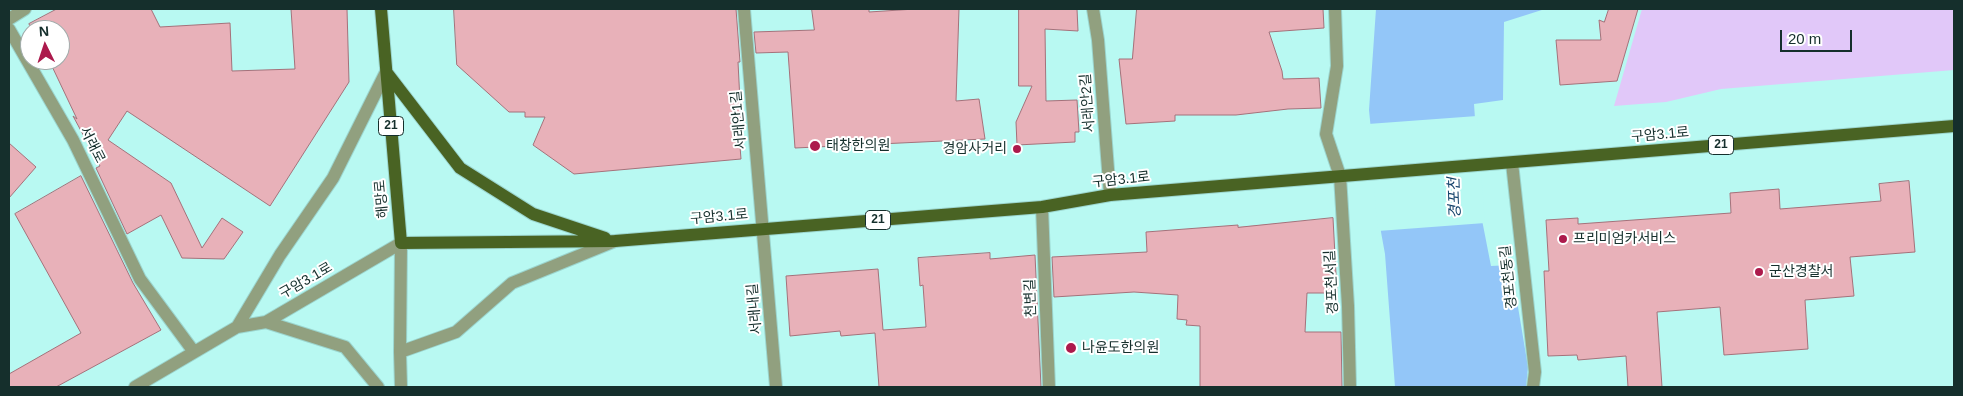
<!DOCTYPE html>
<html>
<head>
<meta charset="utf-8">
<style>
  body { margin:0 }
  #map { position:relative; width:1963px; height:396px; overflow:hidden; background:#b8f9f2; font-family:Helvetica,sans-serif }
  canvas { display:block }
  .frame { position:absolute; inset:0; border:10px solid #152f2c; pointer-events:none }
  .north { position:absolute; left:20px; top:20px; width:50px; height:50px; box-sizing:border-box; background:#fff; border:1px solid #a1acab; border-radius:50%; rotate:356deg; font-size:14px; font-weight:700; line-height:20px; text-align:center; color:#152f2c }
  .north::after { content:''; display:block; margin:auto; width:18px; height:22px; background:#ac1a4c; clip-path:polygon(50% 0,100% 100%,50% 72%,0 100%) }
  .scale { position:absolute; left:1780px; top:30px; width:72px; height:22px; box-sizing:border-box; border:2px solid #152f2c; border-top:0; padding-left:6px; font-size:15px; line-height:18px; white-space:nowrap; color:#152f2c; -webkit-text-stroke:4px #fff; paint-order:stroke }
</style>
</head>
<body>
<div id="map">
<canvas width="1963" height="396"></canvas>
<div class="frame"></div>
<div class="north">N</div>
<div class="scale">20 m</div>
</div>
<script>
const c = document.querySelector('canvas').getContext('2d');
c.lineJoin = 'round';
function fillPath(path, color) {
  c.fillStyle = color;
  c.fill(path, 'evenodd');
}
function stroke(path, color, width, dash) {
  c.strokeStyle = color;
  c.lineWidth = width;
  c.lineCap = dash ? 'butt' : 'round';
  c.setLineDash(dash || []);
  c.stroke(path);
}
function write(font, color, halo, rows, align = 'center') {
  c.font = font + ' Helvetica,"Noto Sans KR",sans-serif';
  c.lineWidth = 4;
  c.setLineDash([]);
  c.textBaseline = 'middle';
  c.strokeStyle = halo;
  c.fillStyle = color;
  for (const [text, x, y, turn = 0] of rows) {
    c.save();
    c.translate(x, y);
    c.rotate((+turn || 0) * Math.PI / 180);
    c.textAlign = isNaN(turn) ? turn : align;
    if (halo) c.strokeText(text, 0, 0);
    c.fillText(text, 0, 0);
    c.restore();
  }
}
fillPath(new Path2D(`
  M1642 9H1954V70L1721 89 1666 102 1614 106Z`), '#e1c8f9');
fillPath(new Path2D(`
  M1376 9H1545L1504 22 1503 100 1474 104 1482 220 1491 266 1511 265 1528 367 1526 387H1395L1385 254 1381 232 1369 110Z`), '#93c6f8');
fillPath(new Path2D(`
  M1477 116 1485 223 1378 231 1368 124Z`), '#b8f9f2');
const building = new Path2D(`
  M57 9H151L160 27 230 23 232 71 295 69 291 9H347L349 82 270 206 127 111 108 140 171 183 202 248 222 218 243 232 224 259 182 258 161 215 127 234 96 168 100 166 73 116 77 119 49 60H60V30H32L29 24Z
  M454 9H736L740 62H738L741 121H738L741 159 574 174 533 145 545 117H525V112H509L457 65Z
  M812 9H869V12L915 9H959L956 101 979 99 985 139 795 148 788 52 756 53 754 32 814 30Z
  M1019 9H1077L1078 31 1045 29 1046 101 1077 100 1079 132H1075V142L1017 145 1016 122 1032 86H1019Z
  M1137 9H1323L1324 28 1269 32 1282 71 1283 79 1319 78 1321 108 1288 109 1236 115H1175V121L1126 124 1119 59H1132Z
  M1609 9H1638L1617 81 1560 85 1556 40H1601L1599 20 1604 22Z
  M9 143 36 167 9 198Z
  M81 176 133 283 161 330 56 387H9V374L81 333 15 214Z
  M1909 181 1915 252 1850 257 1854 296 1805 300 1808 349 1724 355 1720 307 1657 312 1662 387H1628L1626 356 1578 360 1577 355 1548 356 1544 271H1549L1546 220 1578 218V224L1731 213 1730 193 1779 189 1780 209 1881 201 1879 184Z
  M1333 218 1337 293H1307L1305 332H1341L1342 387H1200V326L1186 325 1187 320 1177 319 1178 295 1134 292 1054 297 1052 257 1147 252 1146 232 1238 225V227Z
  M990 253V259L1035 255 1041 387H879L875 333 841 336 840 331 790 336 786 276 878 269 883 330 926 327 923 285 920 286 918 258Z`);
fillPath(building, '#e8b1b9');
stroke(building, '#a4717a', 1);
const minor = new Path2D(`
  M744 9 776 387
  M1093 9 1098 40 1110 195
  M1335 9 1337 66 1326 134 1340 176 1348 306 1350 387
  M9 19 25 9
  M9 29 73 140 140 279 194 352
  M1512 163 1535 372 1533 387
  M1042 207 1049 387
  M266 322 345 347 378 387
  M237 327 280 255 333 178 386 72
  M400 352 456 332 512 283 615 241
  M135 387 237 327 266 322 401 243
  M401 387 400 352 401 243`);
const major = new Path2D(`
  M381 9 401 243 615 241 1042 207 1110 195 1954 126
  M387 73 460 168 533 214 605 238`);
stroke(minor, '#9bd5ce', 14);
stroke(major, '#9bd5ce', 14);
stroke(minor, '#91a07f', 12);
stroke(major, '#496323', 12);
for (const [x, y, r, color] of [
  [815,146,6,"#ac1a4c"],
  [1017,149,5,"#ac1a4c"],
  [1563,239,5,"#ac1a4c"],
  [1759,272,5,"#ac1a4c"],
  [1071,348,6,"#ac1a4c"]
]) {
  const dot = new Path2D();
  dot.arc(x, y, r, 0, 2 * Math.PI);
  c.fillStyle = color;
  c.fill(dot);
  stroke(dot, '#fff', 2);
}
for (const [x, y, w] of [
  [391,126,25],
  [1721,145,25],
  [878,220,25]
]) {
  const box = new Path2D();
  box.roundRect(x - w / 2, y - 9.5, w, 19, 4);
  c.fillStyle = '#fff';
  c.fill(box);
  stroke(box, '#152f2c', 1);
}
write('bold 12px', '#152f2c', null, [
  ["21",391,126],
  ["21",1721,145],
  ["21",878,220]
]);
write('14px', '#152f2c', '#fff', [
  ["서래안2길",1088,103,-94],
  ["서래안1길",739,120,-95],
  ["구암3.1로",1660,135,-5],
  ["서래로",92,145,63],
  ["구암3.1로",1121,180,-6],
  ["해망로",382,199,-95],
  ["구암3.1로",719,217,-5],
  ["경포천동길",1509,277,-96],
  ["구암3.1로",306,281,-30],
  ["경포천서길",1332,282,-93],
  ["천변길",1031,298,-92],
  ["서래내길",755,309,-95]
]);
write('14px', '#152f2c', '#fff', [
  ["태창한의원",826,146],
  ["경암사거리",1007,149,"right"],
  ["프리미엄카서비스",1573,239],
  ["군산경찰서",1769,272],
  ["나윤도한의원",1082,348]
], 'left');
write('italic 15px', '#13436b', '#fff', [
  ["경포천",1455,198,-92]
]);
</script>
</body>
</html>
